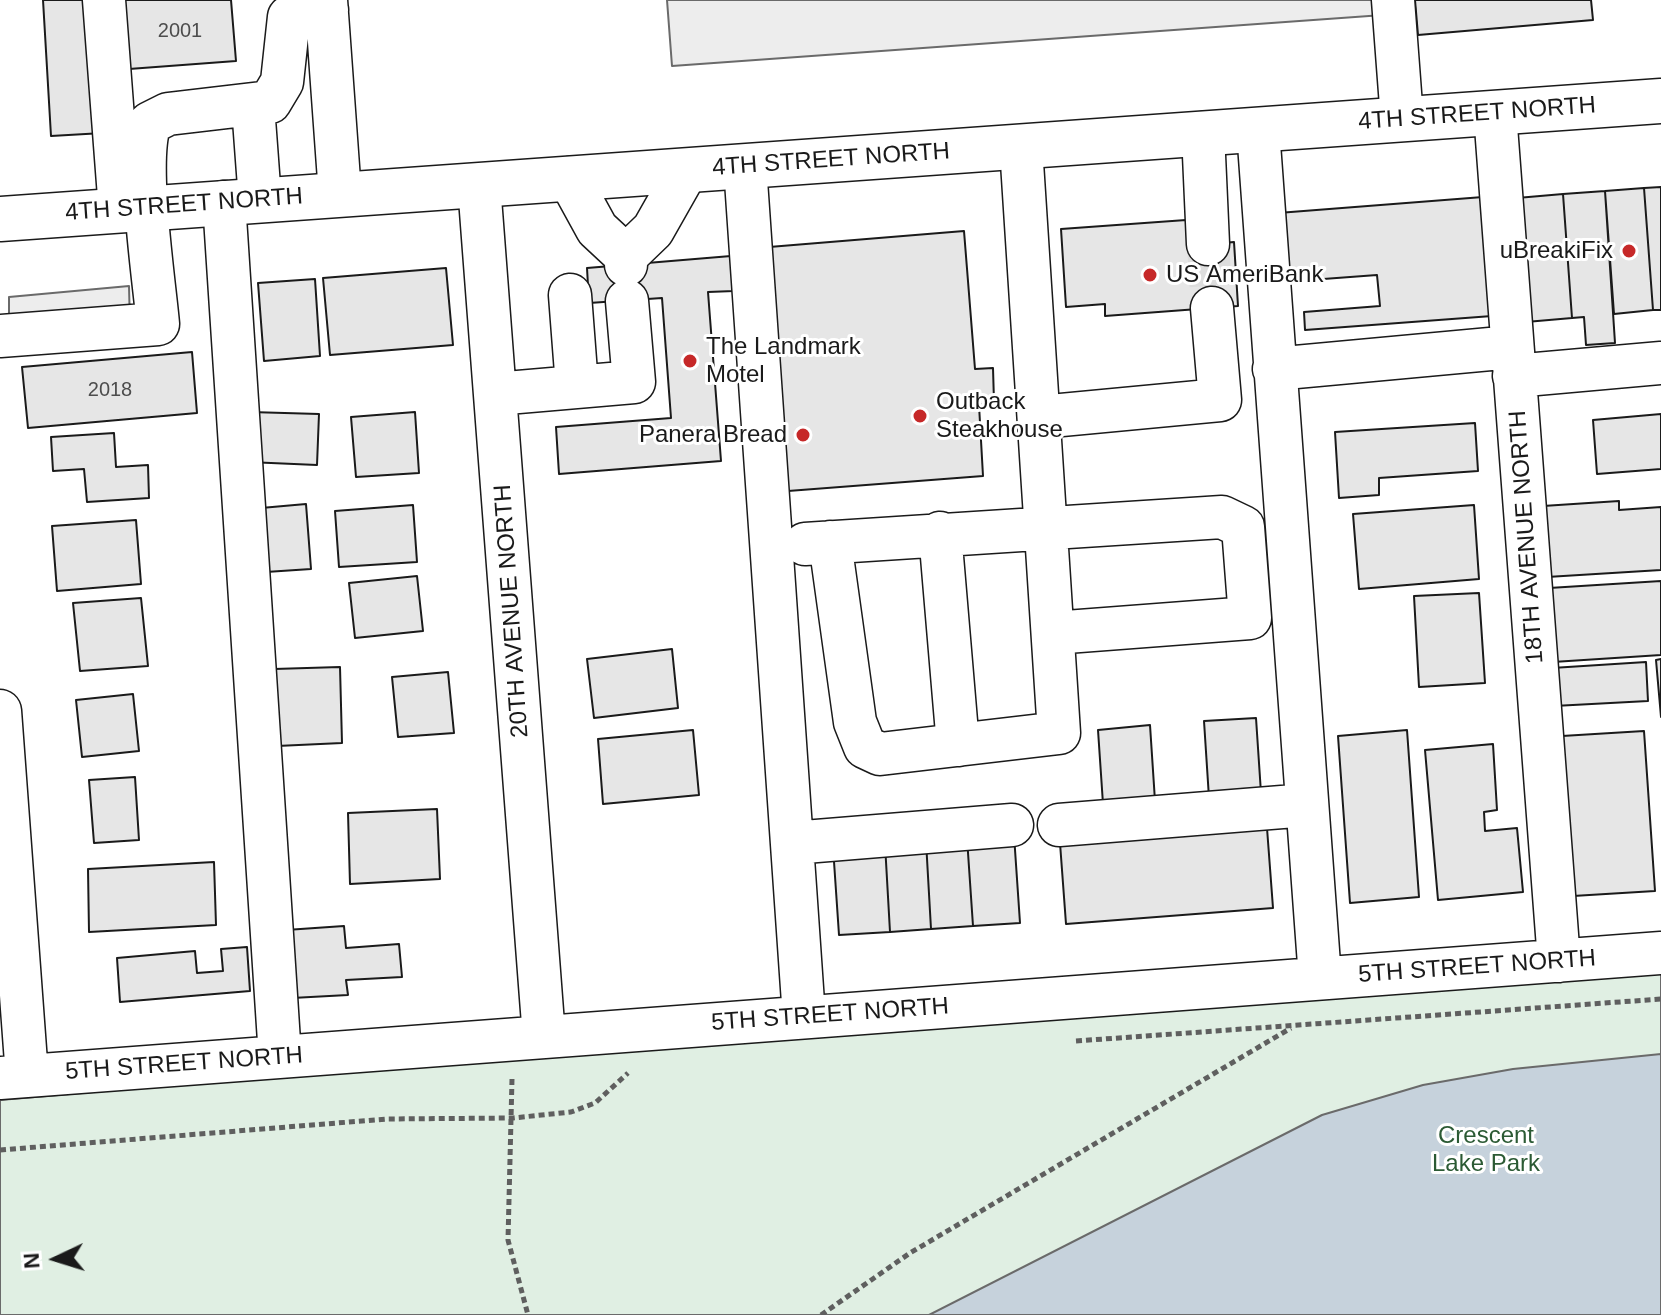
<!DOCTYPE html>
<html>
<head>
<meta charset="utf-8">
<style>
  body { margin:0 }
  #map { position:relative; width:1661px; height:1315px; overflow:hidden; background:#fff; font-family:Helvetica,sans-serif }
  canvas { display:block }
  .north { position:absolute; left:16px; top:1219px; width:80px; height:80px; -webkit-text-stroke:6px #fff; paint-order:stroke; rotate:266deg; font-size:22px; font-weight:700; line-height:32px; text-align:center; color:#1a1a1a }
  .north::after { content:''; display:block; margin:auto; width:28px; height:36px; background:#1a1a1a; clip-path:polygon(50% 0,100% 100%,50% 72%,0 100%) }
</style>
</head>
<body>
<div id="map">
<canvas width="1661" height="1315"></canvas>
<div class="north">N</div>
</div>
<script>
const c = document.querySelector('canvas').getContext('2d');
c.lineJoin = 'round';
function fillPath(path, color) {
  c.fillStyle = color;
  c.fill(path, 'evenodd');
}
function stroke(path, color, width, dash) {
  c.strokeStyle = color;
  c.lineWidth = width;
  c.lineCap = dash ? 'butt' : 'round';
  c.setLineDash(dash || []);
  c.stroke(path);
}
function write(font, color, halo, rows, align = 'center') {
  c.font = font + ' Helvetica,sans-serif';
  c.lineWidth = 6;
  c.setLineDash([]);
  c.textBaseline = 'middle';
  c.strokeStyle = halo;
  c.fillStyle = color;
  for (const [text, x, y, turn = 0] of rows) {
    c.save();
    c.translate(x, y);
    c.rotate((+turn || 0) * Math.PI / 180);
    c.textAlign = isNaN(turn) ? turn : align;
    if (halo) c.strokeText(text, 0, 0);
    c.fillText(text, 0, 0);
    c.restore();
  }
}
const green = new Path2D(`
  M1661 972V1315H0V1100L515 1056Z`);
fillPath(green, '#e0efe3');
stroke(green, '#6a6a6a', 2);
const parking = new Path2D(`
  M667 0H1382L1383 15 672 66Z
  M129 286 130 326 9 335V297Z`);
fillPath(parking, '#ededed');
stroke(parking, '#6a6a6a', 2);
const water = new Path2D(`
  M1661 1054V1315H929L1322 1115 1423 1085 1513 1069Z`);
fillPath(water, '#c6d2dc');
stroke(water, '#6a6a6a', 2);
const building = new Path2D(`
  M43 0H95L103 133 51 136Z
  M124 0H231L236 61 129 69Z
  M1415 0H1591L1593 20 1418 35Z
  M1661 187V310H1653L1644 188Z
  M1644 188 1653 310 1614 314 1605 191Z
  M1605 191 1615 343 1586 345 1584 317 1572 318 1563 194Z
  M1563 194 1572 318 1526 322 1517 198Z
  M1483 197 1492 316 1305 330 1304 312 1380 306 1377 275 1283 282 1278 213Z
  M1186 220 1188 246 1234 242 1238 306 1105 316V304L1066 307 1061 229Z
  M964 231 975 369 993 368 994 402 979 405 983 476 775 492 757 248Z
  M731 256 734 291 708 292 721 461 559 474 556 427 671 418 662 298 589 303 587 268Z
  M446 268 453 345 330 355 323 278Z
  M315 279 320 356 264 361 258 283Z
  M192 352 197 413 28 428 22 367Z
  M250 412 319 414 317 465 248 462Z
  M415 412 419 473 356 477 351 417Z
  M1661 414V469L1597 474 1593 420Z
  M1475 423 1478 471 1379 478V495L1339 498 1335 432Z
  M114 433 116 467 148 465 149 498 87 502 84 469 53 471 51 437Z
  M1619 501V510L1661 507V570L1547 577 1543 506Z
  M306 504 311 569 266 572 261 508Z
  M413 505 417 562 339 567 335 511Z
  M1474 505 1479 579 1359 589 1353 514Z
  M136 520 141 584 57 591 52 526Z
  M417 576 423 631 355 638 349 583Z
  M1661 581V655L1553 662 1549 588Z
  M1479 593 1485 683 1419 687 1414 596Z
  M141 598 148 666 80 671 73 603Z
  M672 649 678 708 594 718 587 659Z
  M1661 659V717L1656 660Z
  M1646 662 1648 701 1554 706 1552 668Z
  M340 667 342 743 277 746 274 669Z
  M448 672 454 733 398 737 392 677Z
  M133 694 139 751 82 757 76 700Z
  M1256 718 1261 793 1209 798 1204 721Z
  M1150 725 1155 801 1103 804 1098 730Z
  M693 730 699 795 603 804 598 739Z
  M1407 730 1419 897 1350 903 1338 736Z
  M1644 731 1655 891 1573 896 1562 736Z
  M1493 744 1497 810 1484 812 1485 831 1517 828 1523 892 1438 900 1425 750Z
  M135 777 139 840 94 843 89 780Z
  M437 809 440 879 350 884 348 813Z
  M1267 828 1273 908 1066 924 1060 843Z
  M1014 835 1020 923 973 926 967 838Z
  M967 838 973 926 931 929 926 841Z
  M926 841 931 929 890 932 885 844Z
  M885 844 890 932 839 935 833 847Z
  M214 862 216 925 89 932 88 869Z
  M344 926 346 948 399 944 402 977 346 980 348 995 292 998 286 930Z
  M247 947 250 991 120 1002 117 958 195 951 197 973 223 971 221 949Z`);
fillPath(building, '#e6e6e6');
stroke(building, '#1a1a1a', 2);
stroke(new Path2D(`
  M1208 244 1212 308`), '#ddd', 42, [42, 21]);
const minor = new Path2D(`
  M104 0 120 210
  M326 0 340 194
  M1393 0 1402 119
  M253 106 260 200
  M1495 113 1559 961
  M1258 130 1320 978
  M1203 133 1208 244
  M745 166 804 1017
  M569 178 597 229 626 256
  M479 185 544 1037
  M224 202 280 1057
  M626 265V256L653 230 687 170
  M570 295 577 386
  M0 336 158 324C154 279 136 162 150 123L168 114 270 102 282 82 289 17 327 10
  M1274 369 1512 347
  M1514 376 1661 363
  M495 394 634 382 627 301
  M1040 417 1220 400 1212 308
  M940 533 958 745
  M830 542 855 722 865 747 880 754 1059 733 1021 147
  M805 544 1222 517 1243 527 1250 618 1053 633
  M0 711 27 1076
  M1059 825 1307 805
  M792 843 1012 825
  M0 1078 1661 953`);
const major = new Path2D(`
  M0 219 1661 101`);
stroke(minor, '#1a1a1a', 45);
stroke(major, '#1a1a1a', 47);
stroke(new Path2D(`
  M1076 1041 1661 999
  M512 1079 508 1240 528 1315
  M0 1150 387 1119 513 1118 571 1112 595 1103 628 1073
  M821 1315 910 1253 1291 1028`), '#5f5f5f', 5, [6, 4]);
stroke(minor, '#fff', 42);
stroke(major, '#fff', 44);
for (const [x, y, r, color] of [
  [1629,251,8,"#c62828"],
  [1150,275,8,"#c62828"],
  [690,361,8,"#c62828"],
  [920,416,8,"#c62828"],
  [803,435,8,"#c62828"]
]) {
  const dot = new Path2D();
  dot.arc(x, y, r, 0, 2 * Math.PI);
  c.fillStyle = color;
  c.fill(dot);
  stroke(dot, '#fff', 3);
}
write('20px', '#4d4d4d', null, [
  ["2001",180,31],
  ["2018",110,390]
]);
write('24px', '#1a1a1a', '#fff', [
  ["4TH STREET NORTH",1477,114,-4],
  ["4TH STREET NORTH",831,160,-4],
  ["4TH STREET NORTH",184,205,-4],
  ["18TH AVENUE NORTH",1527,537,-94],
  ["20TH AVENUE NORTH",512,611,-94],
  ["5TH STREET NORTH",1477,967,-4],
  ["5TH STREET NORTH",830,1015,-4],
  ["5TH STREET NORTH",184,1064,-4]
]);
write('24px', '#1a1a1a', '#fff', [
  ["uBreakiFix",1613,251,"right"],
  ["US AmeriBank",1166,275],
  ["The Landmark",706,347],
  ["Motel",706,375],
  ["Outback",936,402],
  ["Steakhouse",936,430],
  ["Panera Bread",787,435,"right"]
], 'left');
write('24px', '#2b5a34', '#fff', [
  ["Crescent",1486,1136],
  ["Lake Park",1486,1164]
]);
</script>
</body>
</html>
